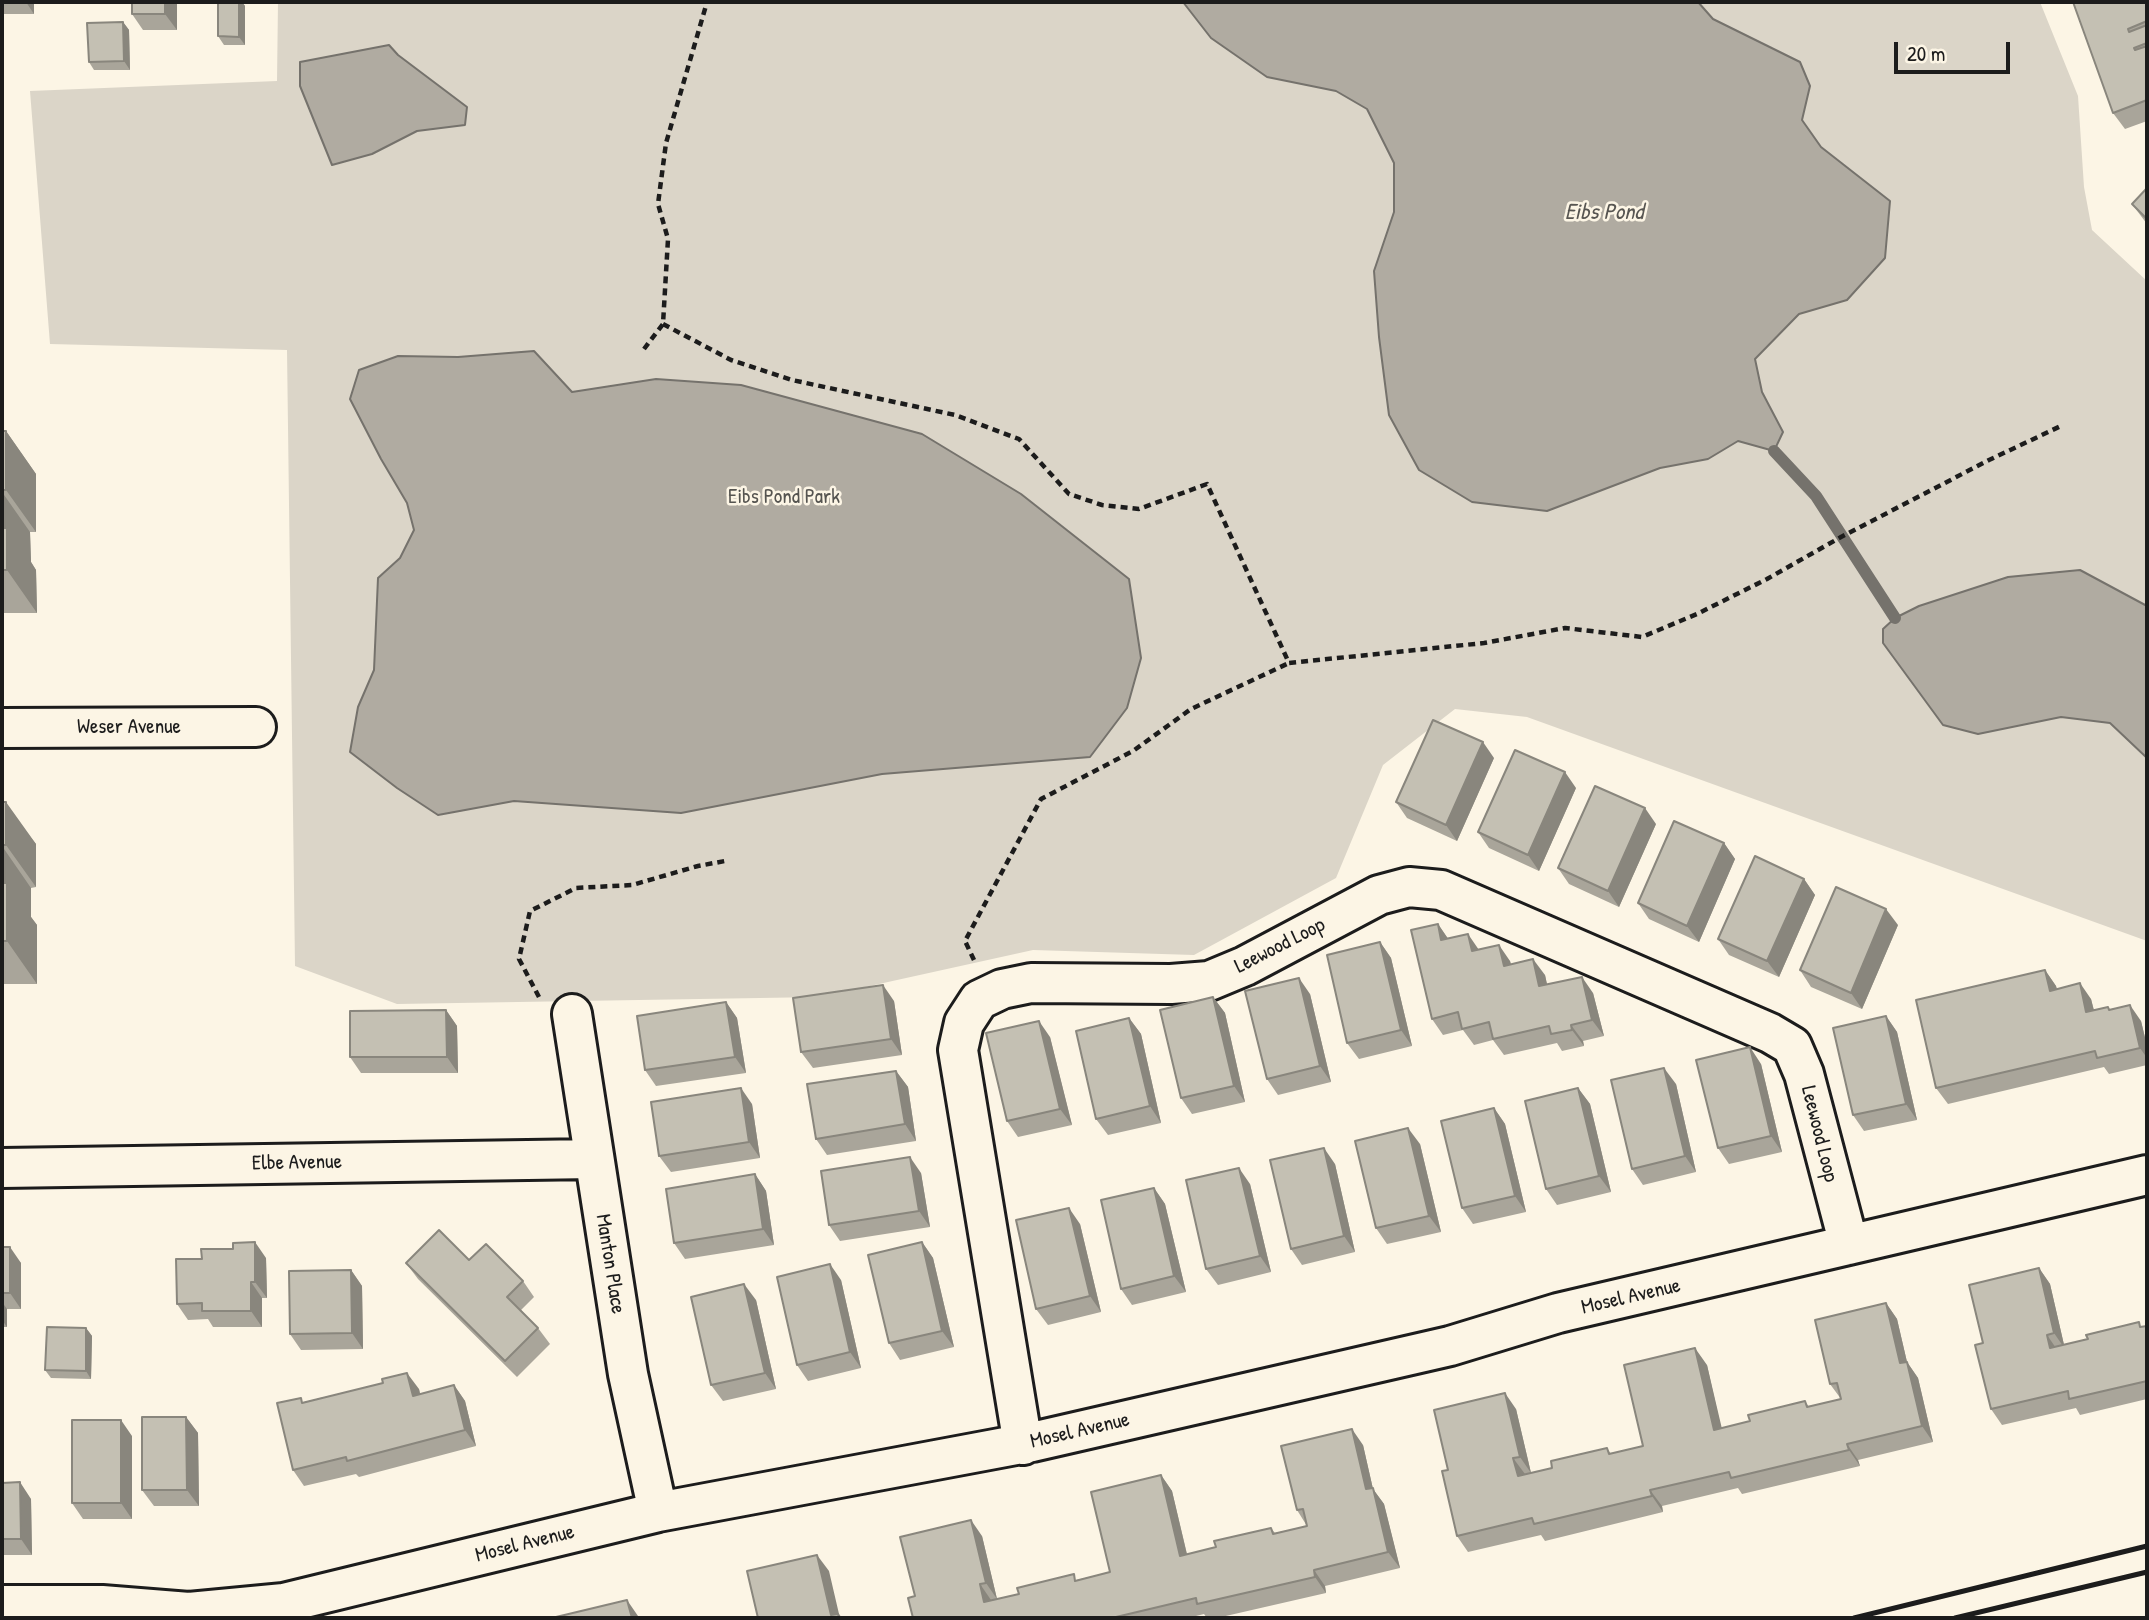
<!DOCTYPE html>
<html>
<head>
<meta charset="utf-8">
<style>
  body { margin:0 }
  #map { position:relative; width:2149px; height:1620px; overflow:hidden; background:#fcf5e5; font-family:"Patrick Hand",sans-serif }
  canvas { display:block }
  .frame { position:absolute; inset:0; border:4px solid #1c1c1c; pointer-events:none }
  .scale { position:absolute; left:1894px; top:42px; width:116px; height:32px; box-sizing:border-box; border:4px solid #1c1c1c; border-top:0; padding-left:9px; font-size:21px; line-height:24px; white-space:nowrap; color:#1c1c1c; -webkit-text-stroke:5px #fcf5e5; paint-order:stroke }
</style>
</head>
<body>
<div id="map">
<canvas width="2149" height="1620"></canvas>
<div class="frame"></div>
<div class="scale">20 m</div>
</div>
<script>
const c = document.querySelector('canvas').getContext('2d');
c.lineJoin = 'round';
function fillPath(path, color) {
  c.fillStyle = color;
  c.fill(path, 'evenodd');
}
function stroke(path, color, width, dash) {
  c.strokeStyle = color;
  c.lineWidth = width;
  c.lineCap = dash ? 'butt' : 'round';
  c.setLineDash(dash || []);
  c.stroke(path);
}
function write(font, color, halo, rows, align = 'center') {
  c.font = font + ' "Patrick Hand",sans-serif';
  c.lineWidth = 5;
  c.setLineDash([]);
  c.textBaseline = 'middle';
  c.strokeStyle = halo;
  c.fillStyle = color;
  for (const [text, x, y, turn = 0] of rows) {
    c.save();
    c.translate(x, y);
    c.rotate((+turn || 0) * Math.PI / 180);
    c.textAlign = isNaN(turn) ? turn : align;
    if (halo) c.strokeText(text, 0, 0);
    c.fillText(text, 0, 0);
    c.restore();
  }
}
fillPath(new Path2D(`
  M278 2H2040L2078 96 2084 187 2092 230 2147 281V941L1527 717 1455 709 1383 765 1336 878 1194 955 1033 950 820 997 397 1004 295 966 287 350 50 344 30 91 277 81Z`), '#dbd5c8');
const water = new Path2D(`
  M1183 2H1698L1713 19 1800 62 1810 86 1802 120 1821 147 1890 201 1885 258 1847 300 1799 314 1755 359 1762 392 1783 432 1774 451 1738 441 1708 459 1660 468 1547 511 1472 502 1419 470 1389 415 1379 337 1374 271 1394 212V163L1367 109 1336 91 1267 77 1211 38Z
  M389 45 398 55 467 107 465 125 417 131 372 154 332 165 300 86V62Z
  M534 351 572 392 656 379 741 385 922 434 1021 494 1129 579 1141 658 1127 708 1090 757 882 774 681 813 514 801 438 815 397 788 350 752 358 707 374 670 378 578 400 558 414 530 407 503 381 459 350 399 359 370 398 356 458 357Z
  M2080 570 2147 606V758L2110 723 2061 717 1978 734 1943 725 1883 643V629L1895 618 1919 606 2008 577Z`);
fillPath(water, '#b0aba1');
stroke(water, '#75726c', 2);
stroke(new Path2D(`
  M1774 451 1816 496 1895 618`), '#75726c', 12);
const minor = new Path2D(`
  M2 728 256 727
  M572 1014 628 1374 658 1512
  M2 1168 593 1159
  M1023 1445 958 1050 964 1023 979 1000 1002 989 1031 983 1171 984 1209 981 1245 966 1379 895 1409 887 1441 890 1770 1033 1792 1046 1804 1074 1849 1245
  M2 1605H102L189 1612 284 1603 658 1512 1032 1442 1450 1346 1558 1313 2147 1175`);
stroke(minor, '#1c1c1c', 44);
stroke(new Path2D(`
  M663 324 731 360 792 380 955 415 1019 439 1069 494 1102 505 1139 509 1207 484 1289 663 1484 643 1565 628 1642 637 1697 614 1767 579 1841 537 1989 460 2063 425
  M644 349 663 324 668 239 658 204 666 143 707 2
  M974 960 965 941 1041 799 1133 751 1191 709 1289 663
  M539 997 519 959 530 911 576 888 632 885 698 866 725 861
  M2 1054H4`), '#1c1c1c', 4.5, [7, 5]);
stroke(minor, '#fcf5e5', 38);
stroke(new Path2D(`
  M1854 1618 2147 1546
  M1955 1618 2147 1572`), '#1c1c1c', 5);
fillPath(new Path2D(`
  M2 2H34V14H2Z
  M132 2H177V30H143L132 14Z
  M218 2H242L245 6V45H224L218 36Z
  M2073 2H2147V121L2125 129 2113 113Z
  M123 22 129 30 130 70H94L89 62Z
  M2147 188V224L2132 204Z
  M2 431H6L36 474V532H30L31 562 36 570 37 613H2Z
  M1494 758 1457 841 1407 818 1396 802Z
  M1576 788 1539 871 1489 848 1478 832Z
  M2 802 36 844V887L31 888V917L37 925V984H2Z
  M1656 824 1619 907 1569 884 1558 868Z
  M1724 843 1735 859 1699 942 1649 919 1638 903Z
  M1804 879 1815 895 1779 977 1729 955 1718 939Z
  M1438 924 1448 939 1510 961 1511 964 1545 975 1547 985 1593 993 1604 1036 1583 1041 1584 1046 1562 1051 1557 1043 1504 1055 1493 1040 1474 1045 1463 1030 1443 1035 1432 1019Z
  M1898 925 1862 1009 1811 987 1800 970Z
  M1380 942 1391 958 1412 1046 1359 1059 1347 1043Z
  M2045 970 2056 986 2057 989 2091 999 2094 1010 2108 1007 2110 1010 2141 1021 2147 1046V1065L2109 1074 2104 1067 1948 1104 1936 1088Z
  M1310 994 1331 1082 1278 1095 1267 1079Z
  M1213 997 1225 1013 1245 1102 1192 1114 1181 1098Z
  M894 1001 902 1055 813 1068 801 1052Z
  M726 1002 737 1018 746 1073 656 1086 645 1070Z
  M446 1010 457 1026 458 1073H361L350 1057Z
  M1886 1016 1897 1032 1917 1120 1864 1131 1853 1115Z
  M1129 1018 1141 1034 1161 1123 1108 1135 1096 1119Z
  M1050 1037 1072 1125 1018 1137 1007 1121Z
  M1761 1064 1782 1152 1729 1164 1718 1148Z
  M896 1071 908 1087 916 1141 827 1155 816 1139Z
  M1676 1084 1696 1172 1643 1185 1632 1169Z
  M1578 1088 1590 1104 1611 1192 1557 1205 1546 1189Z
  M752 1104 760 1158 671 1172 659 1156Z
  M1494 1108 1505 1124 1526 1212 1473 1224 1462 1208Z
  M1420 1144 1441 1232 1387 1244 1376 1228Z
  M1335 1164 1355 1252 1302 1265 1291 1249Z
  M921 1173 930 1227 840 1241 829 1225Z
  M755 1174 766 1191 774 1245 685 1259 674 1243Z
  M1250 1184 1271 1272 1218 1285 1206 1269Z
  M1154 1188 1165 1204 1186 1292 1132 1305 1121 1289Z
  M1080 1224 1101 1312 1048 1325 1036 1309Z
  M922 1242 933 1258 954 1347 900 1360 889 1343Z
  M2 1247 21 1263V1309H7V1327H2Z
  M266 1258 267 1298H262V1327H213L208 1319 188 1320 177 1304Z
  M469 1260 523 1281 534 1297 521 1310 538 1328 550 1344 517 1377 418 1279 406 1263Z
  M2039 1268 2050 1284 2064 1345 2147 1326V1399L2080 1415 2076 1408 2002 1425 1991 1409 1983 1343Z
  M351 1270 362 1286 363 1349 301 1350 290 1334Z
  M841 1280 861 1368 808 1381 797 1365Z
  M756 1300 776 1389 723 1401 711 1385Z
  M1886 1303 1897 1319 1907 1362 1918 1378 1933 1442 1858 1460 1860 1466 1742 1494 1738 1488 1662 1506 1663 1512 1545 1541 1541 1535 1468 1552 1457 1536 1448 1470 1516 1409 1531 1473 1552 1468 1607 1448 1611 1454 1643 1446 1707 1365 1721 1428 1750 1421 1805 1401 1809 1407 1841 1399 1830 1384Z
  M86 1328 92 1336 91 1379 51 1378 45 1370Z
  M383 1383 419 1389 420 1394 454 1385 465 1401 476 1446 359 1477 356 1474 304 1486 293 1470 304 1402Z
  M186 1417 198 1433 199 1506H154L142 1490Z
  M132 1436V1519H83L72 1503Z
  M1363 1445 1373 1489 1384 1504 1400 1568 1325 1586 1326 1593 1217 1618H1207L1204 1614 1188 1618H913L915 1596 982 1536 997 1599 1110 1572 1161 1475 1172 1491 1187 1554 1216 1547 1271 1528 1275 1533 1307 1526 1297 1510Z
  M2 1483 31 1499 32 1555H2Z`), '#a9a59a');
fillPath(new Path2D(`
  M26 2H34V14Z
  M165 2H177V30L165 14Z
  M239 2H242L245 6V45L239 37Z
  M123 22 129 30 130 70 124 61Z
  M6 431 36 474V532L6 490Z
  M2 492 30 532 31 562 36 570 37 613 7 570 2 529Z
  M1483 742 1494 758 1457 841 1446 825Z
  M1565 772 1576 788 1539 871 1528 855Z
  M6 802 36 844V887L6 845Z
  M1645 808 1656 824 1619 907 1608 891Z
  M1724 843 1735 859 1699 942 1687 926Z
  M2 846 31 888V917L37 925V984L7 941 2 883Z
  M1804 879 1815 895 1779 977 1767 961Z
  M1886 909 1898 925 1862 1009 1851 993Z
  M1438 924 1449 940H1441Z
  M1468 934 1479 950 1472 951Z
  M1380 942 1391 958 1412 1046 1401 1030Z
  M1499 945 1510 961 1515 982 1504 966Z
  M1533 959 1545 975 1551 1002 1539 986Z
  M2045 970 2056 986 2061 1007 2050 991Z
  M1582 977 1593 993 1604 1036 1592 1020Z
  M1299 978 1310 994 1331 1082 1320 1066Z
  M2080 983 2091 999 2098 1028 2086 1012Z
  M883 985 894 1001 902 1055 891 1039Z
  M1213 997 1225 1013 1245 1102 1234 1086Z
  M726 1002 737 1018 746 1073 735 1057Z
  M2130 1005 2141 1021 2147 1046V1058L2140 1048Z
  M446 1010 457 1026 458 1073 447 1057Z
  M1886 1016 1897 1032 1917 1120 1906 1104Z
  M1129 1018 1141 1034 1161 1123 1150 1106Z
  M1039 1021 1050 1037 1072 1125 1060 1109Z
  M1571 1025 1583 1041 1584 1046 1572 1030Z
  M1750 1047 1761 1064 1782 1152 1771 1136Z
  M1664 1068 1676 1084 1696 1172 1685 1156Z
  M896 1071 908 1087 916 1141 905 1124Z
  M741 1088 752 1104 760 1158 749 1142Z
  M1578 1088 1590 1104 1611 1192 1599 1176Z
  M1494 1108 1505 1124 1526 1212 1515 1196Z
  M1408 1128 1420 1144 1441 1232 1429 1216Z
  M1324 1148 1335 1164 1355 1252 1344 1236Z
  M910 1157 921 1173 930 1227 919 1211Z
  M1239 1168 1250 1184 1271 1272 1260 1256Z
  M755 1174 766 1191 774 1245 763 1229Z
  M1154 1188 1165 1204 1186 1292 1174 1276Z
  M1069 1208 1080 1224 1101 1312 1090 1296Z
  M255 1242 266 1258 267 1298 255 1282Z
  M922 1242 933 1258 954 1347 942 1331Z
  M10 1247 21 1263V1309L10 1293Z
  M830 1264 841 1280 861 1368 850 1352Z
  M2039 1268 2050 1284 2065 1349 2054 1333Z
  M351 1270 362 1286 363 1349 352 1333Z
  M251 1282 262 1298V1327L251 1311Z
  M744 1284 756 1300 776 1389 765 1373Z
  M2 1302 7 1309V1327L2 1320Z
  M1886 1303 1897 1319 1907 1362 1918 1378 1933 1442 1922 1426 1900 1363Z
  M86 1328 92 1336 91 1379 86 1371Z
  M2047 1335 2058 1351 2050 1348Z
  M1695 1348 1707 1365 1726 1446 1714 1430Z
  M407 1373 419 1389 424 1412 413 1396Z
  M2 1382 4 1385 2 1431Z
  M454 1385 465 1401 476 1446 465 1430Z
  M1505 1393 1516 1409 1531 1473 1520 1457Z
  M186 1417 198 1433 199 1506 187 1490Z
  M121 1420 132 1436V1519L121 1503Z
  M1352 1429 1363 1445 1373 1489 1384 1504 1400 1568 1388 1552 1366 1489Z
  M1847 1444 1858 1460 1860 1466 1849 1450Z
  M1513 1458 1525 1474 1518 1476Z
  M1161 1475 1172 1491 1191 1572 1180 1556Z
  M20 1482 31 1499 32 1555 21 1539Z
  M1650 1490 1662 1506 1663 1512 1652 1496Z
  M971 1520 982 1536 997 1599 986 1583Z
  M817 1555 829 1571 839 1614 842 1618H834L831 1615Z
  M1314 1570 1325 1586 1326 1593 1315 1577Z
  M980 1584 991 1600 984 1602Z
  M627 1600 638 1616 639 1618H632Z`), '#89867d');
const building = new Path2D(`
  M132 2H165V14H132Z
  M218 2H239V37L218 36Z
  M2073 2H2147V21L2128 29 2129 32 2147 25V43L2134 48 2135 50 2147 46V100L2113 113Z
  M123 22 124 61 89 62 87 23Z
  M2147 188V219L2132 204Z
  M2 431H6V490H2Z
  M2 528H7V570H2Z
  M1433 720 1483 742 1446 825 1396 802Z
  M1515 750 1565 772 1528 855 1478 832Z
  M1595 786 1645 808 1608 891 1558 868Z
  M2 802H6V845H2Z
  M1674 821 1724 843 1687 926 1638 903Z
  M1755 856 1804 879 1767 961 1718 939Z
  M2 883H7V941H2Z
  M1836 887 1886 909 1851 993 1800 970Z
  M1438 924 1441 940 1468 934 1472 951 1499 945 1504 966 1533 959 1539 986 1582 977 1592 1020 1571 1025 1572 1030 1551 1034 1549 1026 1493 1039 1489 1022 1462 1029 1458 1012 1432 1019 1411 930Z
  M1380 942 1401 1030 1347 1043 1327 955Z
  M2045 970 2050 991 2080 983 2086 1012 2108 1007 2109 1010 2130 1005 2140 1048 2097 1058 2095 1051 1936 1088 1916 1000Z
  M1299 978 1320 1066 1267 1079 1245 991Z
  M883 985 891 1039 801 1052 793 998Z
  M1213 997 1234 1086 1181 1098 1160 1010Z
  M726 1002 735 1057 645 1070 637 1016Z
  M446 1010 447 1057H350V1011Z
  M1886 1016 1906 1104 1853 1115 1833 1028Z
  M1129 1018 1150 1106 1096 1119 1076 1031Z
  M1039 1021 1060 1109 1007 1121 986 1033Z
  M1750 1047 1771 1136 1718 1148 1696 1060Z
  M1664 1068 1685 1156 1632 1169 1611 1080Z
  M896 1071 905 1124 816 1139 807 1084Z
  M741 1088 749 1142 659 1156 651 1102Z
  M1578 1088 1599 1176 1546 1189 1525 1101Z
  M1494 1108 1515 1196 1462 1208 1441 1121Z
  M1408 1128 1429 1216 1376 1228 1355 1141Z
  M1324 1148 1344 1236 1291 1249 1270 1160Z
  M910 1157 919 1211 829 1225 821 1171Z
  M1239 1168 1260 1256 1206 1269 1186 1180Z
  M755 1174 763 1229 674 1243 666 1189Z
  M1154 1188 1174 1276 1121 1289 1101 1200Z
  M1069 1208 1090 1296 1036 1309 1016 1220Z
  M439 1230 469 1260 486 1244 523 1281 507 1297 538 1328 505 1361 406 1263Z
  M255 1242V1282H251V1311H202V1303L177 1304 176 1259H202L201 1249H233V1243Z
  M922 1242 942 1331 889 1343 868 1255Z
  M2 1247H10V1293H2Z
  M830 1264 850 1352 797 1365 777 1277Z
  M2039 1268 2054 1333 2047 1335 2050 1348 2088 1339 2086 1335 2139 1322 2140 1327 2147 1326V1381L2069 1399 2068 1391 1991 1409 1975 1345 1983 1343 1969 1285Z
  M351 1270 352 1333 290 1334 289 1271Z
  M744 1284 765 1373 711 1385 691 1297Z
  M1886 1303 1900 1363 1907 1362 1922 1426 1847 1444 1849 1450 1819 1457 1731 1478 1729 1472 1650 1490 1652 1496 1534 1524 1532 1518 1457 1536 1442 1471 1448 1470 1434 1410 1505 1393 1520 1457 1513 1458 1518 1476 1552 1468 1551 1461 1607 1448 1609 1454 1643 1446 1624 1365 1695 1348 1714 1430 1750 1421 1748 1415 1805 1401 1807 1407 1841 1399 1837 1383 1830 1384 1815 1320Z
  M47 1327 86 1328V1371L45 1370Z
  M407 1373 413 1396 454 1385 465 1430 347 1461 346 1457 293 1470 277 1403 301 1398 302 1403 383 1383 382 1379Z
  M142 1417H186L187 1490H142Z
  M72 1420H121V1503H72Z
  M1352 1429 1366 1489 1373 1488 1388 1552 1314 1570 1315 1577 1197 1604 1196 1598 1116 1617 1117 1618H913L908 1598 915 1596 900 1537 971 1520 986 1583 980 1584 984 1602 1019 1594 1017 1588 1074 1574 1075 1581 1110 1572 1091 1492 1161 1475 1180 1556 1216 1547 1214 1541 1271 1528 1273 1534 1307 1526 1303 1509 1297 1510 1281 1446Z
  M20 1482 21 1539H2V1483Z
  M817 1555 831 1615 838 1614 839 1618H758L747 1571Z
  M627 1600 632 1618H557L556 1617Z`);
fillPath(building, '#c4c0b3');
stroke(building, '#89867d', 2);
write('21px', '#555450', '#fcf5e5', [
  ["Eibs Pond Park",784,497]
]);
write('21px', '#1c1c1c', '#fcf5e5', [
  ["Weser Avenue",129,727],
  ["Leewood Loop",1280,946,-27],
  ["Leewood Loop",1819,1134,76],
  ["Elbe Avenue",297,1163,-1],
  ["Manton Place",610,1264,81],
  ["Mosel Avenue",1631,1297,-13],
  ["Mosel Avenue",1080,1431,-13],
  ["Mosel Avenue",525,1544,-14]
]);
write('italic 23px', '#575551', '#fcf5e5', [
  ["Eibs Pond",1604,213]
]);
</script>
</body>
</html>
